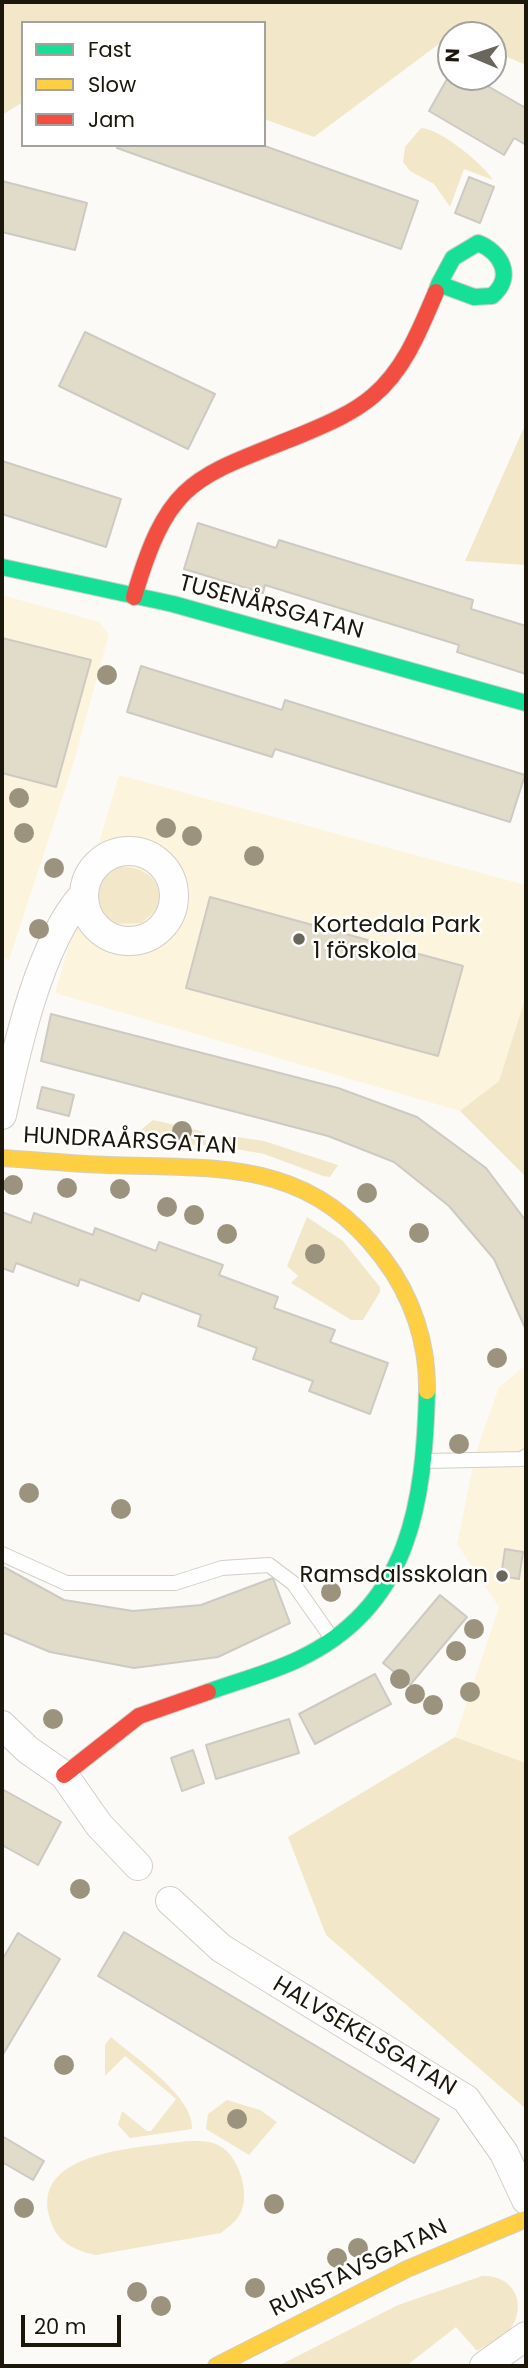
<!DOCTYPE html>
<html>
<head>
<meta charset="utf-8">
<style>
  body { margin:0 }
  #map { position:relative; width:528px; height:2368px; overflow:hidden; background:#fbfaf7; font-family:Poppins,sans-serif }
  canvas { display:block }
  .frame { position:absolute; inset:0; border:4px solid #1b170b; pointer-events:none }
  .legend { position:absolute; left:21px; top:21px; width:245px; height:126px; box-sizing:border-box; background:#fff; border:2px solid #a4a29d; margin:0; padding:9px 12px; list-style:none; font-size:21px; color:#1b170b }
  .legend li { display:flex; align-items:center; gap:14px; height:35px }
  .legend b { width:35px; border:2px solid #a4a29d }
  .north { position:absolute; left:437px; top:21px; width:70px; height:70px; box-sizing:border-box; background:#fff; border:2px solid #a4a29d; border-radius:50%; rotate:272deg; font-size:19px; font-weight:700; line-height:28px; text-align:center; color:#1b170b }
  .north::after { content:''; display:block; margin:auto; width:24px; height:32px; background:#69665e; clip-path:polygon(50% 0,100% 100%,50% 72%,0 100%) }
  .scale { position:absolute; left:21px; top:2315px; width:100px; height:32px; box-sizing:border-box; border:4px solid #1b170b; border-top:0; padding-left:9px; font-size:21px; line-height:24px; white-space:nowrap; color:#1b170b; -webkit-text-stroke:5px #fff; paint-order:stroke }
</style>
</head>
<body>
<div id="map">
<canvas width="528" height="2368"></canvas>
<div class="frame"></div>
<ul class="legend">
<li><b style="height:9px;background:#16e098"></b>Fast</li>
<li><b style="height:9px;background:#ffcf43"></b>Slow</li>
<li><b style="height:9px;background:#f24e42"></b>Jam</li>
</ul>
<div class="north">N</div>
<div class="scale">20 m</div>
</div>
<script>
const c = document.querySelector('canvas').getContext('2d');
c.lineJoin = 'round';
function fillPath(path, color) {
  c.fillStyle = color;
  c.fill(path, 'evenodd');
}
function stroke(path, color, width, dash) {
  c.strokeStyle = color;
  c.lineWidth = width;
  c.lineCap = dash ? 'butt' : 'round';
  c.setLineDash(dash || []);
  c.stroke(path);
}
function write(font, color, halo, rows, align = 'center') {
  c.font = font + ' Poppins,sans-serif';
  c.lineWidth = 5;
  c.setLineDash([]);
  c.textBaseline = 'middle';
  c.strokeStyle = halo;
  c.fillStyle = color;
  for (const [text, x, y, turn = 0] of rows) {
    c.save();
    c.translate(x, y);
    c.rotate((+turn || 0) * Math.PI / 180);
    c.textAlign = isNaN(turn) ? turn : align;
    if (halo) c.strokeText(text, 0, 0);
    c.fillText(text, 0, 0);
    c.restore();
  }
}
fillPath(new Path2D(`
  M2 595 99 622 109 634 73 765 9 960 2 958Z
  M119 775 526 885V996L499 1081 460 1111 55 993Z
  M526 1365V1763L455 1737 499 1607 457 1544 476 1452 499 1387Z`), '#fdf4dd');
fillPath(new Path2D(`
  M2 2H526V65L493 51V35H451L314 137 264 119V23H23V102L2 115Z
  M421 128C441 129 483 164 493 180L464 169 450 207 434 184 410 171 403 162 405 147Z
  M526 423V565L465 561 525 425Z
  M121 867C145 866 165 882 159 908L141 923 108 924 93 909C89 887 101 873 121 867Z
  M526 996V1177L460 1111 499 1081Z
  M153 1120 201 1131 206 1136V1145L140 1144 142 1129Z
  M231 1136 264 1141 338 1165 330 1177 323 1176 264 1154 225 1147 224 1142Z
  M307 1217 343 1241 380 1287V1292L363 1320H351L291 1283 298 1276 287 1266Z
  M455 1737 526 1763V2109L326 1935 288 1837Z
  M111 2037C134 2057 195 2097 192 2129L130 2138 118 2125 122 2111 147 2131H151L176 2099 125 2056 105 2076V2045Z
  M227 2100 260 2110 277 2122 249 2155 206 2129 208 2114Z
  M187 2141C198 2141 210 2140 220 2146 239 2156 251 2195 240 2214 236 2222 228 2227 221 2233L96 2255C76 2251 58 2243 51 2222 25 2149 144 2148 187 2141Z
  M482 2276C510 2274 527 2299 513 2325 506 2337 489 2344 477 2351L456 2327 406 2366H278L398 2305Z`), '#f3e7c9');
const building = new Path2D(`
  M451 72V77H472L524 107 526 102V145L514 138 504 155 429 111Z
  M118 145H262L418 201 401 249 117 148Z
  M469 177 494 187 480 223 455 213Z
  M2 181 87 203 75 250 2 232Z
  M85 332 215 394 188 449 59 386Z
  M2 461 121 499 106 547 2 514Z
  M198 523 276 548 279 540 473 600 471 609 526 626V674L457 652 459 645 265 585 263 593 184 569Z
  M2 638 91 660 56 787 2 773Z
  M141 666 282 710 285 700 525 775 510 822 275 749 272 757 127 712Z
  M210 897 463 966 438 1056 186 988Z
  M51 1014 338 1088 417 1117 486 1168 526 1221V1330L494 1259 449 1206 394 1162 328 1136 41 1061Z
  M42 1087 74 1095 69 1116 37 1108Z
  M2 1212 31 1223 34 1213 93 1235 95 1228 156 1251 159 1242 223 1265 219 1275 278 1297 274 1308 335 1330 330 1342 388 1363 370 1414 309 1391 313 1381 253 1359 257 1348 198 1326 201 1315 142 1293 139 1301 80 1279 78 1286 16 1263 13 1272 2 1268Z
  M505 1549 523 1552 519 1579 501 1576Z
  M2 1566 64 1600 133 1611 201 1605 273 1578 290 1623 218 1657 134 1668 50 1652 2 1632Z
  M440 1595 467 1617 410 1685 383 1663Z
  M375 1674 391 1704 315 1744 299 1714Z
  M289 1719 299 1753 216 1779 206 1745Z
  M193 1750 204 1783 182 1791 171 1758Z
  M2 1789 61 1822 38 1865 2 1845Z
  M124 1932 439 2119 414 2163 98 1976Z
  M18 1933 60 1959 2 2056V1960Z
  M2 2136 44 2161 33 2180 2 2162Z`);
fillPath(building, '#e1dbc9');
stroke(building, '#cdcac3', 2);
const lane = new Path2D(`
  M426 1461 522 1459 526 1456
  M2 1554 66 1583H175L222 1568 269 1565 293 1583 331 1637`);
const street = new Path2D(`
  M84 896a45 45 0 1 1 90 0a45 45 0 1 1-90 0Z
  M2 1115C16 1051 39 944 83 895
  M2 1725 28 1750 64 1775 99 1825 138 1866
  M170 1901 221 1948 466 2099 504 2153 526 2200
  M484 2366 526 2336`);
const fast = new Path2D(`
  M436 292 439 284 474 297 492 296C515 277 501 252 478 243L453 258 439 284
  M2 567 173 604 526 703
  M208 1692C238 1681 270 1673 299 1659 411 1606 424 1502 427 1391`);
const slow = new Path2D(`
  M2 1158C37 1160 73 1164 109 1165 220 1169 308 1158 383 1258 412 1296 428 1343 427 1391
  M216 2366 407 2269 526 2219`);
const jam = new Path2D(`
  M134 597C169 477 195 478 303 434 327 424 353 413 373 396 405 369 420 329 436 292
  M64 1775 139 1716 208 1692`);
stroke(lane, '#d1cec7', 16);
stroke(street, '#d1cec7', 30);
stroke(fast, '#d1cec7', 18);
stroke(slow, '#d1cec7', 18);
stroke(jam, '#d1cec7', 18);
stroke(lane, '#fefefe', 14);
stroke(street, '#fefefe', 28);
stroke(fast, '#16e098', 16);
stroke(slow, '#ffcf43', 16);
stroke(jam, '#f24e42', 16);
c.fillStyle = '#9b937e';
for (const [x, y] of [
  [107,675],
  [19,798],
  [166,828],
  [24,833],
  [192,836],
  [254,856],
  [54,868],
  [39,929],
  [182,1131],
  [13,1185],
  [67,1188],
  [120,1189],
  [367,1193],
  [167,1207],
  [194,1215],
  [419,1233],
  [227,1234],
  [315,1254],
  [497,1358],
  [459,1444],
  [29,1493],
  [121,1509],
  [331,1592],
  [474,1629],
  [456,1651],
  [400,1679],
  [470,1692],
  [415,1694],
  [433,1705],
  [53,1719],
  [80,1889],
  [64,2065],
  [237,2119],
  [274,2204],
  [24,2208],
  [358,2248],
  [337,2258],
  [255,2288],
  [137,2292],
  [161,2306]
]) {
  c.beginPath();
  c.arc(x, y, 10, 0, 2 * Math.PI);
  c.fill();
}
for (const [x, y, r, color] of [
  [299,939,7,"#69665e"],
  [502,1576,7,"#69665e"]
]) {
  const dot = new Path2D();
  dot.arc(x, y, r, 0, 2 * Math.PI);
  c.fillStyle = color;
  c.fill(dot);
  stroke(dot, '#fff', 2.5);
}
write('23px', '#1b170b', '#fff', [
  ["TUSENÅRSGATAN",271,608,15],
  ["HUNDRAÅRSGATAN",130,1142,3],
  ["HALVSEKELSGATAN",364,2037,31],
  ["RUNSTAVSGATAN",359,2269,-26]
]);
write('23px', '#1b170b', '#fff', [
  ["Kortedala Park",313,926],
  ["1 förskola",313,952],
  ["Ramsdalsskolan",488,1576,"right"]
], 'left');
</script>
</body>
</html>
